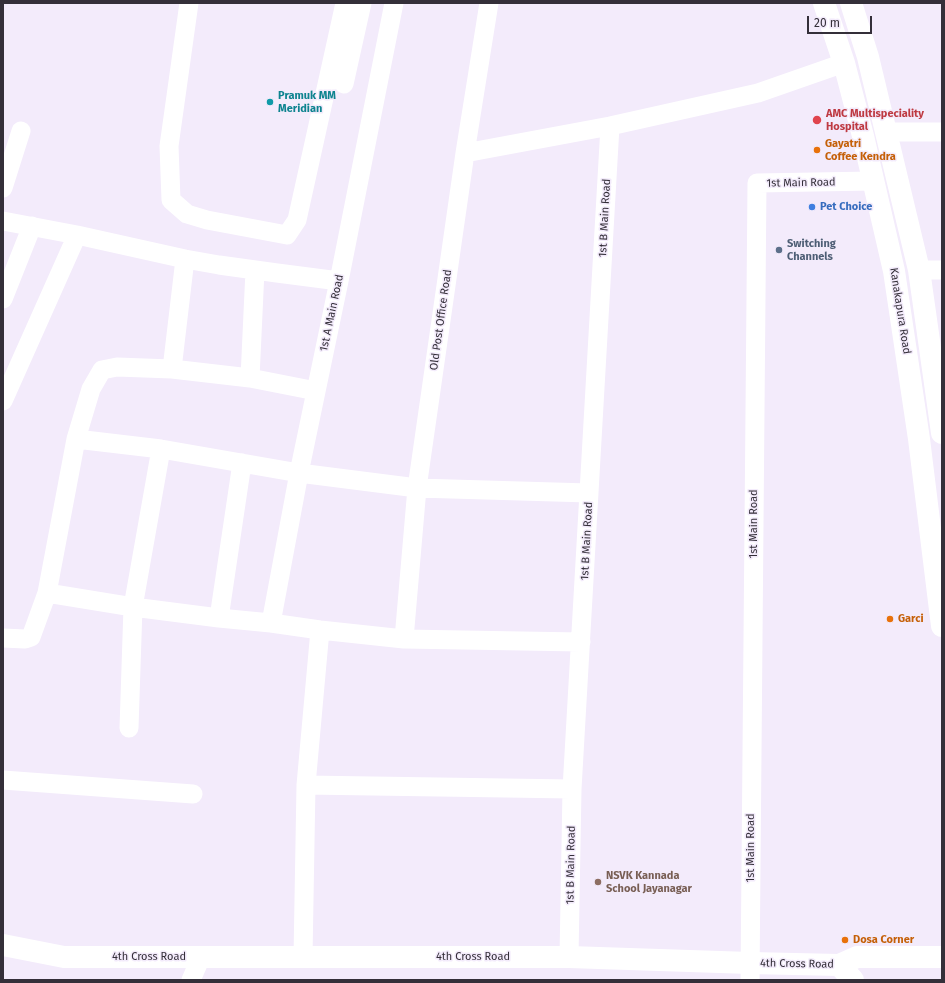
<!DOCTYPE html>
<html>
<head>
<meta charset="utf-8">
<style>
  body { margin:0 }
  #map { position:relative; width:945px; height:983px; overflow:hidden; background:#f3ebfb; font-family:"Fira Sans",sans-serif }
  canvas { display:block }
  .frame { position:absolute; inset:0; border:4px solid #342f39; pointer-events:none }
  .scale { position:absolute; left:807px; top:16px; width:65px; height:18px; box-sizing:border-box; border:2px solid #342f39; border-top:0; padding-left:5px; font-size:12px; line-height:14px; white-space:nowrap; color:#342f39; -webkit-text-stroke:3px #f3ebfb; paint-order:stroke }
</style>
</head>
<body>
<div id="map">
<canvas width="945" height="983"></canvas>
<div class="frame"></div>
<div class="scale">20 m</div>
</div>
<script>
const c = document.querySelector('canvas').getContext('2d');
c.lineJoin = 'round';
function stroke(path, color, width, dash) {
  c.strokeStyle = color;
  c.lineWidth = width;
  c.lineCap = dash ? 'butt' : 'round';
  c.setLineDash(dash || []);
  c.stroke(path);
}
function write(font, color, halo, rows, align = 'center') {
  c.font = font + ' "Fira Sans",sans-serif';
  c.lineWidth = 3;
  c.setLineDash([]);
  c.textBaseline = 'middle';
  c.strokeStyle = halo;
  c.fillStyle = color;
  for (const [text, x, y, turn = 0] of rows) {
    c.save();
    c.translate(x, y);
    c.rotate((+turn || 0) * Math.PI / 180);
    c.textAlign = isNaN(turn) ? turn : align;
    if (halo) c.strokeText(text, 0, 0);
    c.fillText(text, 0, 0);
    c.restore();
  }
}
stroke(new Path2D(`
  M189 3 169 146 171 200 187 214 207 220 287 235 297 220 345 3
  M344 84 362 3
  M887 132H942
  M465 153 610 126 758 93 844 63
  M3 188 21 131
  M3 221 77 235 185 259 219 265 277 273 339 281
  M919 270H942
  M3 299 32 226
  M172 369 185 259
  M250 378 255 270
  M316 391 250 378 172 369 117 367 102 370 91 389 76 439 161 449 299 473 417 488 589 493
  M3 401 77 235
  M47 593 76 439
  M219 618 242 463
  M271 623 299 473 339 281 394 3
  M3 638 25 639 31 637 47 593 133 607 219 618 271 623 320 630 404 639 581 642
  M404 639 417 488 465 153 489 3
  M129 728 133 607 161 449
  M3 780 193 794
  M306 785 572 789
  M303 957 306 785 320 630
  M569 957 572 789 610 126
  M191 980 201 957
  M750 980 757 183 873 181`), '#fff', 19);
stroke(new Path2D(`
  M3 945 64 957H569L750 963 839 965 857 957H942
  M839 965 853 980`), '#fff', 22);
stroke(new Path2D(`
  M824 3 844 63 863 136 894 271 919 439 942 626
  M851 3 868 57 919 270 942 433`), '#fff', 22);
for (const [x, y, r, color] of [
  [270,102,4,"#0f9aa8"],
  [817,120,5,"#e0444e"],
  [817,150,4,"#e8710a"],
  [812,207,4,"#3f7fe0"],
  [779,250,4,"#5c6f8a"],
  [890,619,4,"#e8710a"],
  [598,882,4,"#8d6e63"],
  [845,940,4,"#e8710a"]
]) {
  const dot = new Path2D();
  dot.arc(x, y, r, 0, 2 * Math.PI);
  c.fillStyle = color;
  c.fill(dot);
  stroke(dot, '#f3ebfb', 1.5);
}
write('bold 11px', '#0d838f', '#f3ebfb', [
  ["Pramuk MM",278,96],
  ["Meridian",278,109]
], 'left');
write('bold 11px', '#be3a42', '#f3ebfb', [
  ["AMC Multispeciality",826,114],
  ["Hospital",826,127]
], 'left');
write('bold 11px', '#c56008', '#f3ebfb', [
  ["Gayatri",825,144],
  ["Coffee Kendra",825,157],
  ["Garci",898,619],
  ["Dosa Corner",853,940]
], 'left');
write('11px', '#342f39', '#f3ebfb', [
  ["1st Main Road",801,183,-1],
  ["1st B Main Road",605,218,-87],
  ["Kanakapura Road",900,311,81],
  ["1st A Main Road",332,313,-78],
  ["Old Post Office Road",441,320,-82],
  ["1st Main Road",754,524,-90],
  ["1st B Main Road",587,541,-87],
  ["1st Main Road",751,848,-90],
  ["1st B Main Road",571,865,-89],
  ["4th Cross Road",149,957],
  ["4th Cross Road",473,957],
  ["4th Cross Road",797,964,1]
]);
write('bold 11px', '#366cbe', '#f3ebfb', [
  ["Pet Choice",820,207]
], 'left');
write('bold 11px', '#4e5e75', '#f3ebfb', [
  ["Switching",787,244],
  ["Channels",787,257]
], 'left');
write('bold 11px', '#785e54', '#f3ebfb', [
  ["NSVK Kannada",606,876],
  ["School Jayanagar",606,889]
], 'left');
</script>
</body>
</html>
